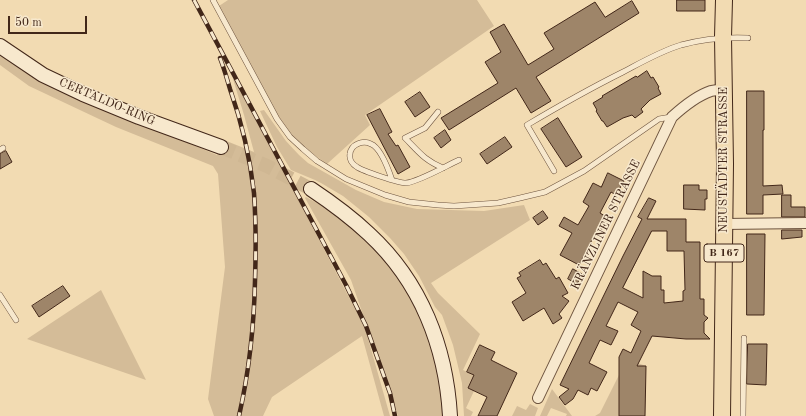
<!DOCTYPE html>
<html>
<head>
<meta charset="utf-8">
<style>
  body { margin:0 }
  #map { position:relative; width:806px; height:416px; overflow:hidden; background:#f2dbb2; font-family:"Old Standard TT",serif }
  canvas { display:block }
  .scale { position:absolute; left:8px; top:16px; width:79px; height:18px; box-sizing:border-box; border:2px solid #422719; border-top:0; padding-left:5px; font-size:12px; line-height:14px; white-space:nowrap; color:#422719; -webkit-text-stroke:3px #f7e8cd; paint-order:stroke }
</style>
</head>
<body>
<div id="map">
<canvas width="806" height="416"></canvas>
<div class="scale">50 m</div>
</div>
<script>
const c = document.querySelector('canvas').getContext('2d');
c.lineJoin = 'round';
function fillPath(path, color) {
  c.fillStyle = color;
  c.fill(path, 'evenodd');
}
function stroke(path, color, width, dash) {
  c.strokeStyle = color;
  c.lineWidth = width;
  c.lineCap = dash ? 'butt' : 'round';
  c.setLineDash(dash || []);
  c.stroke(path);
}
function write(font, color, halo, rows, align = 'center') {
  c.font = font + ' "Old Standard TT",serif';
  c.lineWidth = 3;
  c.setLineDash([]);
  c.textBaseline = 'middle';
  c.strokeStyle = halo;
  c.fillStyle = color;
  for (const [text, x, y, turn = 0] of rows) {
    c.save();
    c.translate(x, y);
    c.rotate((+turn || 0) * Math.PI / 180);
    c.textAlign = isNaN(turn) ? turn : align;
    if (halo) c.strokeText(text, 0, 0);
    c.fillText(text, 0, 0);
    c.restore();
  }
}
fillPath(new Path2D(`
  M228 0H477L494 26 365 115 370 125 327 164 304 147 291 135 278 118 219 6Z
  M0 50 107 109 217 155 224 140 254 152 244 115 233 79 235 78 365 328 390 416H384L362 336 272 397 263 416H214L208 399 225 267 218 174 213 166 116 127 29 86 0 65Z
  M264 110 286 141 299 155 308 163 356 190 384 202 417 209 484 211 524 205 530 220 431 283 438 293 480 334 463 370 474 375 468 388 474 391 466 408 473 412 471 416H464L462 383 453 345 442 315 435 307 419 276 404 254 390 238 369 217 343 196 321 183 315 180 291 170 277 147 260 111Z
  M306 197C368 229 413 284 433 350 435 357 438 364 439 371 442 385 442 401 444 416H398L351 280 305 198Z
  M101 290 146 380 27 339Z
  M627 359 646 366 619 416H595L600 413Z
  M552 389 572 416H566L567 414 551 408 547 416H540Z
  M530 404 538 408 535 416H512L517 406 526 410Z`), '#d4bc98');
const building = new Path2D(`
  M677 0H705V11H677Z
  M632 1 639 13 536 77 551 101 531 113 516 88 449 130 441 118 498 83 485 62 501 52 490 32 504 24 528 65 554 49 544 33 595 2 605 17Z
  M647 71 651 78 653 77 659 87 658 88 661 94 650 100 641 109 643 112 635 118 632 115 623 118 607 127 603 121H602L596 111 597 110 593 103 603 97 602 96 636 76 637 77Z
  M747 91H764V130H763V186L782 185 783 194 763 195V214H747Z
  M420 92 430 107 415 117 405 102Z
  M380 109 392 132 388 134 396 146 398 145 410 167 398 174 367 115Z
  M558 118 582 157 566 167 541 129Z
  M445 130 451 140 441 148 434 138Z
  M505 137 512 147 487 164 480 154Z
  M6 151 12 162 0 169V154Z
  M608 173 624 181 616 195 611 192 600 213 608 218 598 236 595 234 579 265 560 255 572 233 559 226 564 217 578 225 589 206 583 202 593 183 601 187Z
  M684 185H699V190H707V199H705V210L684 209Z
  M782 195H791V207H805V217H782Z
  M649 198 656 201 647 219H686V242H700V299H704V315L708 318 704 322V333L710 339H686L652 336 637 366H646L645 416H619V357L623 349 631 353 641 331 631 325 638 312 618 302 606 326 618 331 611 345 600 340 589 363 607 372 597 391 591 388 588 395 578 390 573 399 565 405 559 397 569 389 560 385 623 256 642 219 638 217ZM652 231H667V251H684L685 290 683 291V301L664 303V290H661V276H652L643 271V298L623 288Z
  M543 211 548 218 538 225 533 218Z
  M782 230H802V237L782 239Z
  M747 234H765L764 315H747Z
  M540 260 543 265 546 263 556 279 559 277 568 293 562 296 569 301 559 314 562 318 553 324 544 308 523 321 512 302 526 293 517 278 521 276 519 273Z
  M573 269 582 274 577 284 568 279Z
  M63 286 70 296 39 317 32 306Z
  M748 344H767L766 385 747 384Z
  M480 345 495 352 491 360 517 373 497 416H478L487 397 468 388 474 375 467 372Z`);
fillPath(building, '#9e8569');
stroke(building, '#422719', 1);
stroke(new Path2D(`
  M221 147 267 166 311 189`), '#cfb793', 14, [14, 7]);
const service = new Path2D(`
  M213 0 277 119 290 137 303 149 317 161 346 179 385 195 409 202 438 205 454 206 498 203 520 198 545 192 584 171 659 119 671 117
  M438 112 425 128 405 138C419 152 424 160 443 168
  M0 150 3 148
  M554 171 527 125C559 106 591 88 623 72 642 62 661 51 681 45 703 39 725 37 748 38
  M392 180C389 171 381 148 371 144 363 140 351 144 350 154 349 159 352 164 357 167 363 171 398 183 406 183 418 182 446 166 459 160
  M0 295 16 320
  M743 416 744 338`);
const minor = new Path2D(`
  M724 224 806 223
  M538 398 672 117C683 107 696 96 711 91 715 90 719 90 724 90`);
const secondary = new Path2D(`
  M0 46 43 75 83 94 139 117 221 147
  M311 189C332 203 351 217 369 234 421 282 446 347 450 416`);
const primary = new Path2D(`
  M722 416 725 164 723 37 724 0`);
stroke(service, '#6e543f', 6);
stroke(minor, '#6e543f', 12);
stroke(secondary, '#422719', 16);
stroke(primary, '#422719', 18);
stroke(service, '#f7e8cd', 5);
stroke(minor, '#f7e8cd', 10);
stroke(secondary, '#f7e8cd', 14);
stroke(primary, '#f2dbb2', 16);
const rail = new Path2D(`
  M194 0 346 285 366 326 390 393 395 416
  M220 58C224 68 227 79 230 89 242 123 250 158 254 193 256 222 256 251 255 281 254 326 249 372 239 416`);
stroke(rail, '#422719', 4.5);
stroke(rail, '#f7e8cd', 3, [9]);
for (const [x, y, w] of [
  [724,253,40]
]) {
  const box = new Path2D();
  box.roundRect(x - w / 2, y - 9, w, 18, 3);
  c.fillStyle = '#f7e8cd';
  c.fill(box);
  stroke(box, '#422719', 1);
}
write('bold 11px', '#422719', null, [
  ["B 167",724,253]
]);
write('12px', '#422719', '#f7e8cd', [
  ["CERTALDO-RING",107,102,23],
  ["NEUSTÄDTER STRASSE",724,160,-90],
  ["KRÄNZLINER STRASSE",606,225,-64]
]);
</script>
</body>
</html>
